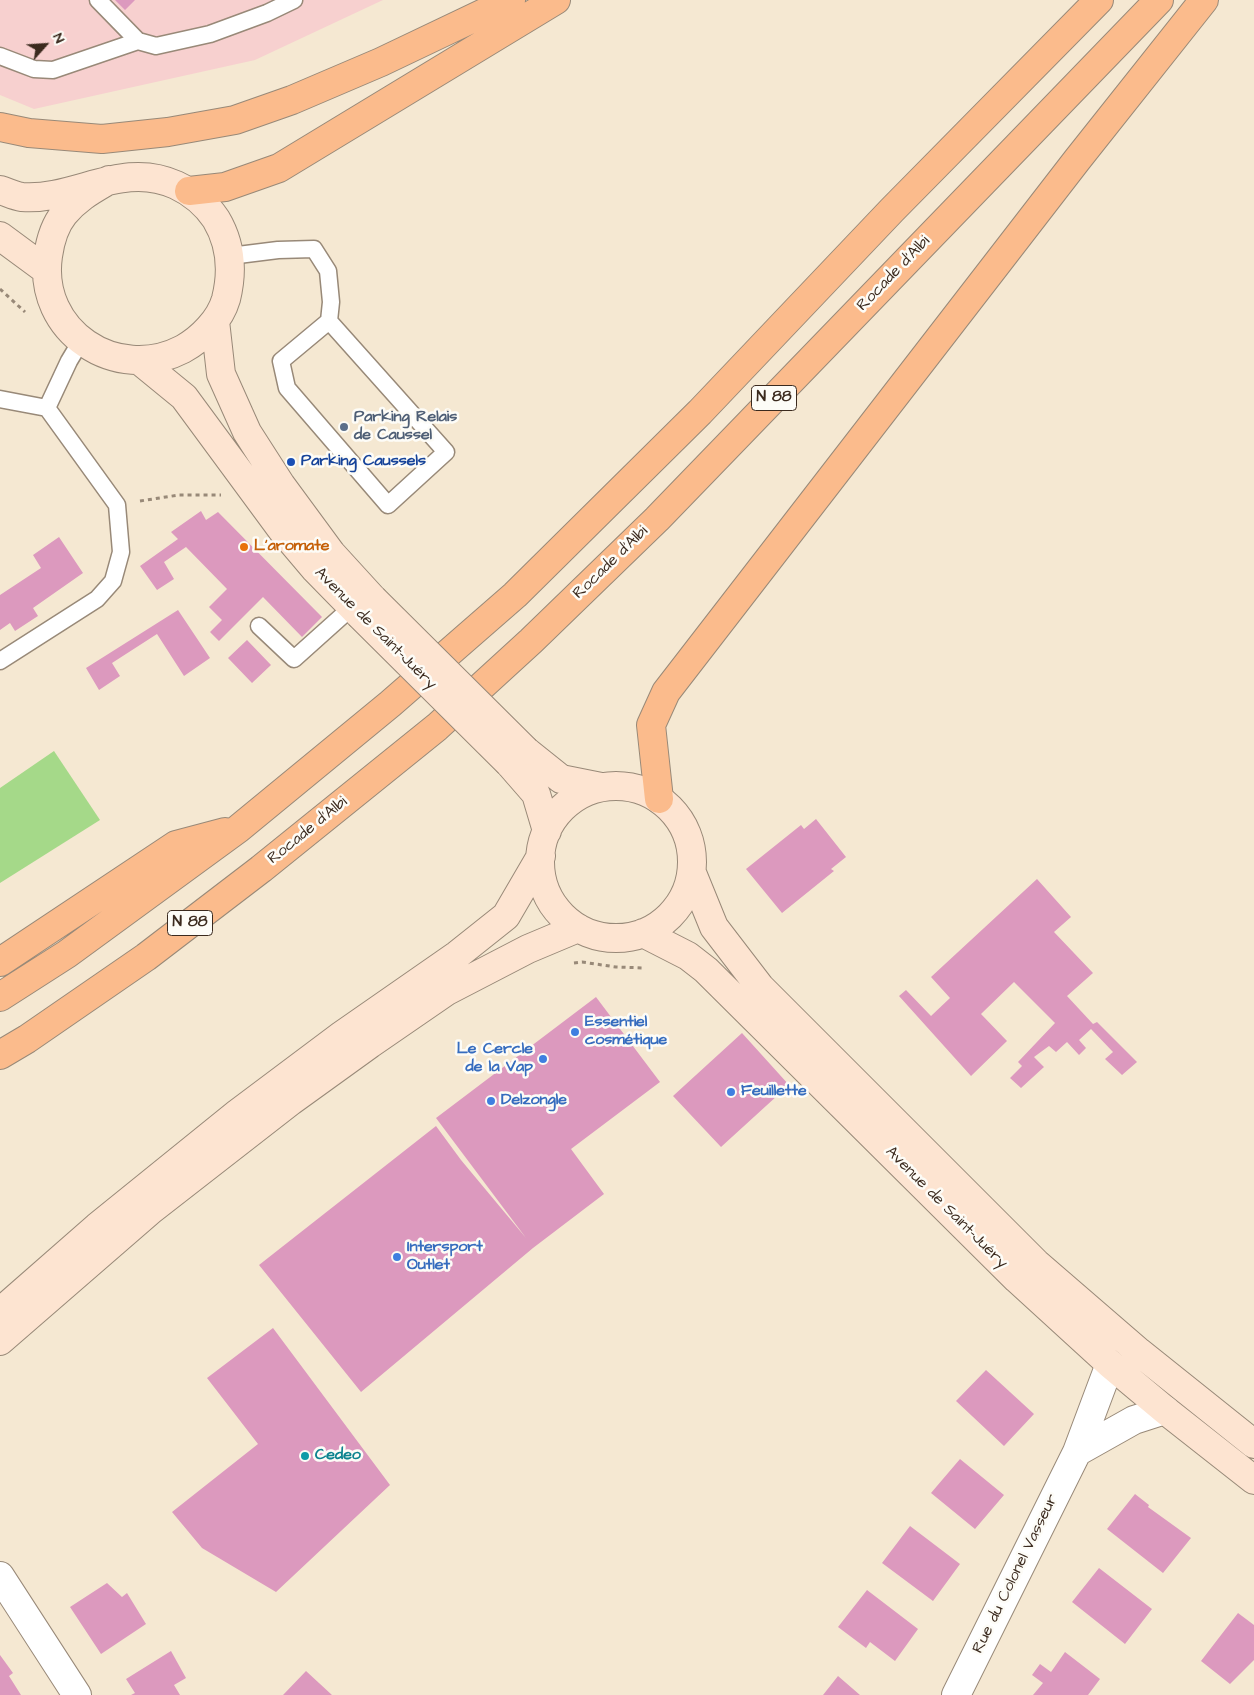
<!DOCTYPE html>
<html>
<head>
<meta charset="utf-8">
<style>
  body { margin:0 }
  #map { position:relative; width:1254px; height:1695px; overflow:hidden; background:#f5e8d2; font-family:"Architects Daughter",sans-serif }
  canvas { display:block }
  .north { position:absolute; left:20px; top:20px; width:50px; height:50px; -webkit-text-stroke:4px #fdfcf7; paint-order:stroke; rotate:64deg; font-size:14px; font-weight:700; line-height:20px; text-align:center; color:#3b2a1e }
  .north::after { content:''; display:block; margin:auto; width:18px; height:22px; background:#3b2a1e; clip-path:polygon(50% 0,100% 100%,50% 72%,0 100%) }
</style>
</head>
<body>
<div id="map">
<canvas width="1254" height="1695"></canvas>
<div class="north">N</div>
</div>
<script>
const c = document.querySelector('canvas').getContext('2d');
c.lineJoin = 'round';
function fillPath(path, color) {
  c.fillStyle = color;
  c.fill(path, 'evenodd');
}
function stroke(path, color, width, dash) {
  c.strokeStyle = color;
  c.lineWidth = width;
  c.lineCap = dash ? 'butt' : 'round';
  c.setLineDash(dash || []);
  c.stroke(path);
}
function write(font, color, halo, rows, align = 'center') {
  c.font = font + ' "Architects Daughter",sans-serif';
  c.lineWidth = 5;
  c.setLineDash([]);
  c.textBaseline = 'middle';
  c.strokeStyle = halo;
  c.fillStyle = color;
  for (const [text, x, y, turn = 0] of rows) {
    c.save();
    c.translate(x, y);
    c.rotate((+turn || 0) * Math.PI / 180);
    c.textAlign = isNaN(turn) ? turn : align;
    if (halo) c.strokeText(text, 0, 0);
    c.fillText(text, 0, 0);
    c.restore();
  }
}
fillPath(new Path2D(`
  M0 0H383L255 60 34 109 0 95Z`), '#f7d0cf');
fillPath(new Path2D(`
  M54 751 100 820 0 883V788Z`), '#a5d989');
fillPath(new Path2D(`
  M115 0H135L125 10Z
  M201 511 206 520 218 512 322 617 302 637 263 597 219 641 210 632 222 620 209 607 227 589 186 547 164 562 174 579 157 590 140 566 178 539 171 532Z
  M59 537 83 573 33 608 38 616 15 631 10 623 0 630V595L41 568 33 555Z
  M178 610 210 658 184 676 157 634 112 663 120 676 99 690 86 668Z
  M247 640 271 665 252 683 228 658Z
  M816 819 846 857 831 869 834 871 782 913 746 869 801 825 804 829Z
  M1037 879 1071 917 1054 932 1093 973 1067 996 1093 1024 1097 1022 1137 1062 1122 1075 1105 1059 1113 1052 1091 1029 1079 1040 1086 1048 1079 1055 1067 1042 1056 1052 1049 1046 1034 1057 1044 1067 1021 1088 1010 1078 1022 1066 1018 1062 1055 1023 1014 982 981 1014 1007 1041 971 1076 899 996 906 990 931 1016 950 998 931 977Z
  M596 997 660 1082 571 1149 604 1194 533 1248 361 1392 259 1265 436 1126 461 1160 526 1238 436 1118Z
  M742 1033 789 1085 721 1147 673 1096Z
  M273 1328 390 1485 276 1592 202 1548 172 1512 258 1444 207 1378Z
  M986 1370 1034 1414 1004 1446 956 1401Z
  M960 1459 1004 1495 975 1529 931 1493Z
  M1135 1494 1149 1505 1148 1507 1191 1538 1163 1573 1107 1529Z
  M910 1526 960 1564 933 1601 882 1563Z
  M1099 1568 1152 1609 1125 1644 1072 1602Z
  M107 1583 122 1597 127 1593 146 1624 101 1654 70 1607Z
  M867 1590 918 1629 895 1661 870 1642 866 1648 838 1627Z
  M1238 1613 1254 1625V1660L1230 1684 1201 1661Z
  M171 1651 186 1678 174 1685 180 1695H131L135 1693 126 1679Z
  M1065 1652 1100 1679 1088 1695H1033L1043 1683 1032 1675 1040 1664 1051 1672Z
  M0 1655 13 1673 9 1676 21 1695H0Z
  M306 1671 332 1695H283Z
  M838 1676 860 1695H823Z`), '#dc99be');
const lane = new Path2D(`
  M98 0 138 41 156 46 210 34 267 13 294 0
  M0 56 34 69 53 70 138 41
  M230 256 278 250 314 249 328 271 331 302 329 321 446 452 388 505 287 388 281 361 329 321
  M0 399 47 408
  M259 626 294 659 352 607
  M0 661 97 599 113 581 121 552 117 505 47 408 69 361 81 341`);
const street = new Path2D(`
  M1077 1452 1134 1420 1165 1410
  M0 1576 77 1695
  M956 1695 1077 1452 1110 1364`);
const secondary = new Path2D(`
  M0 190C7 192 14 196 22 197 76 201 122 160 176 185 193 193 206 204 216 219 231 244 233 271 226 299 220 320 201 339 183 349 116 384 37 331 48 256 50 242 55 225 64 214 77 198 92 190 109 180
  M0 236 46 270
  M215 321 221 374 247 432 281 485 331 553 373 599
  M140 361 184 397 282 530 315 569 359 614
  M526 751 561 779 601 787
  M509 763 536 794 547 831
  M540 862a76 76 0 1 1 152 0a76 76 0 1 1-152 0Z
  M692 873 714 927 760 987 1036 1263 1139 1352 1254 1444
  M643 933 688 956 706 970 1017 1279 1110 1364 1165 1410 1254 1480
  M0 1312 97 1227 238 1113 342 1035 457 955 506 916 541 856
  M0 1341 151 1210 291 1101 370 1044 447 991 528 949 578 928`);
const highway = new Path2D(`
  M0 127 29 133 102 139 168 132 235 120 292 100 381 62 511 0
  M189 191 225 187 279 168 556 0
  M659 799 651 725 666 692 1077 160 1204 0
  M0 962 176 845 225 832
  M0 997 67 954 238 829 390 704 515 595 700 412 892 210 1099 0
  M0 1055 27 1039 146 957 261 869 437 727 531 641 657 519 1159 0`);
stroke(lane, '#988978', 19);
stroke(street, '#988978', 30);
stroke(secondary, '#988978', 30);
stroke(highway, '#988978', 30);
stroke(new Path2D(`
  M0 289 25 312
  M140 501 179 495H221
  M574 963 582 962 616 967 645 968`), '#988978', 3, [4, 4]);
stroke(lane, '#fff', 16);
stroke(street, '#fff', 28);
stroke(secondary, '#fde4d1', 28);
stroke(highway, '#fbbb8c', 28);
const secondaryBridge = new Path2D(`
  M373 599 526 751
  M359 614 509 763`);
stroke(secondaryBridge, '#988978', 30, []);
stroke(secondaryBridge, '#fde4d1', 28);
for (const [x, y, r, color] of [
  [344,427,5,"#5c6f8a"],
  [291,462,5,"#1a4fb4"],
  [244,547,5,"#e8710a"],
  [575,1032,5,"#3f7fe0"],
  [543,1059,5,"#3f7fe0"],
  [731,1092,5,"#3f7fe0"],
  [491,1101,5,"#3f7fe0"],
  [397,1257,5,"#3f7fe0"],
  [305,1456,5,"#0f9aa8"]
]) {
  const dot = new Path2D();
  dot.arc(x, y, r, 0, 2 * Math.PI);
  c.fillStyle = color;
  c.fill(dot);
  stroke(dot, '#fdfcf7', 2);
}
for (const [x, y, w] of [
  [774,398,45],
  [190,923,45]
]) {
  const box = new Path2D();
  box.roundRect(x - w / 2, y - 12.5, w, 25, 4);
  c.fillStyle = '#fdfcf7';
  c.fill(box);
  stroke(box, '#3b2a1e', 1);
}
write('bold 15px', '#3b2a1e', null, [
  ["N 88",774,398],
  ["N 88",190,923]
]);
write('16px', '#3b2a1e', '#fdfcf7', [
  ["Rocade d'Albi",894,274,-46],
  ["Rocade d'Albi",611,563,-44],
  ["Avenue de Saint-Juéry",375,629,45],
  ["Rocade d'Albi",308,831,-39],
  ["Avenue de Saint-Juéry",946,1208,45],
  ["Rue du Colonel Vasseur",1016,1574,-64]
]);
write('bold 16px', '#4e5e75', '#fdfcf7', [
  ["Parking Relais",354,418],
  ["de Caussel",354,436]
], 'left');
write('bold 16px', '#164399', '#fdfcf7', [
  ["Parking Caussels",301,462]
], 'left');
write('bold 16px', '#c56008', '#fdfcf7', [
  ["L'aromate",254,547]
], 'left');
write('bold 16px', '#366cbe', '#fdfcf7', [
  ["Essentiel",585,1023],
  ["cosmétique",585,1041],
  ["Le Cercle",533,1050,"right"],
  ["de la Vap",533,1068,"right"],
  ["Feuillette",741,1092],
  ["Delzongle",501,1101],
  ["Intersport",407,1248],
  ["Outlet",407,1266]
], 'left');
write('bold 16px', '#0d838f', '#fdfcf7', [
  ["Cedeo",315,1456]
], 'left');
</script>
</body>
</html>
